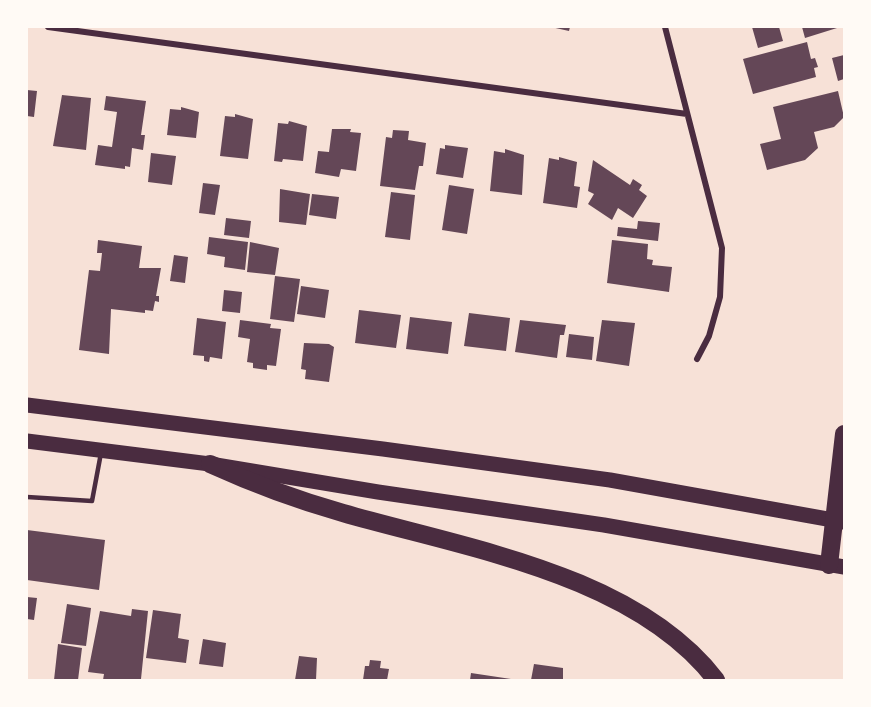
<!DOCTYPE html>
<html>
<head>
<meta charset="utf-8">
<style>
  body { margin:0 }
  #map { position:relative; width:871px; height:707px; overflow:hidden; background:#f7e1d7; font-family:Karla,sans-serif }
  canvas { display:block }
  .frame { position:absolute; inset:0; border:28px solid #fffaf5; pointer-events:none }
</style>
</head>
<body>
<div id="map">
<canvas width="871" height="707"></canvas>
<div class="frame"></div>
</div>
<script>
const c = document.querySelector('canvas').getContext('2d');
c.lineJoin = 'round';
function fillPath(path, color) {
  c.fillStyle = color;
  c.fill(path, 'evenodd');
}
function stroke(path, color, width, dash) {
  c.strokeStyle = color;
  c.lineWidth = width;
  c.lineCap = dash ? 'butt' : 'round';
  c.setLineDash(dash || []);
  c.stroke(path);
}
fillPath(new Path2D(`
  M551 27H570L569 31Z
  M752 27H779L783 41 758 48Z
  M802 27H837V28L805 38Z
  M807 42 811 59 815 58 818 67 814 68 816 77 753 94 743 59Z
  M844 55V79L838 81 832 58Z
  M27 90 37 91 34 117 27 116Z
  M838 91 844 117 834 127 814 132 818 148 805 160 767 170 760 144 781 139 773 107Z
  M62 95 91 98 86 150 53 146Z
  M106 96 146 101 141 135H145L143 150 132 148 130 167 125 166V169L95 165 98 145 112 147 117 112 104 110Z
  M181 107 199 112 196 138 167 135 170 109 181 110Z
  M235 114 253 119 248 159 220 156 225 116 235 117Z
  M289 121 307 126 303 161 283 159 282 162 274 161 278 123 288 124Z
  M332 129H351L350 132 361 133 356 171 341 169 339 177 315 173 318 151 329 152Z
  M393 130 409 131 408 140 426 143 423 166H419L415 190 380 186 386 137 392 138Z
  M445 145 468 148 463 178 436 174 440 148 445 149Z
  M505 149 524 155 522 195 490 191 494 151 505 153Z
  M151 153 176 156 172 185 148 182Z
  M559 157 577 162 574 186 580 187 577 208 543 203 549 158 559 160Z
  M593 160 630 185 633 179 642 185 639 190 647 196 633 218 618 208 612 220 588 204 594 194 588 191Z
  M203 183 220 185 215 215 199 213Z
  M449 185 474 189 467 234 442 230Z
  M280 189 310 194 306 225 279 222Z
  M391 192 415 195 410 240 385 237Z
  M312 194 339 197 336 219 309 215Z
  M226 218 251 221 249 238 224 235Z
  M638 221 660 223 658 241 617 236 618 227 637 229Z
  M209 237 248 242 245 270 224 267 225 257 207 254Z
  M98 240 142 246 139 268H161L156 296H159V302L155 301 153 311 145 310V313L111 309 109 354 79 350 89 270 100 271 102 253H97Z
  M612 240 648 244 647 259 653 260 652 265 672 267 669 292 607 283Z
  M250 242 279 248 275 275 247 272Z
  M174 255 188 257 185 283 170 281Z
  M275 276 300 279 294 322 270 319Z
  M301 286 329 290 325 318 297 314Z
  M224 290 242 292 240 313 222 311Z
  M359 310 401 315 396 348 355 343Z
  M469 313 510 318 506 351 464 346Z
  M410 317 452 322 448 354 406 349Z
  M197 318 226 322 222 359 210 357 209 362 204 361V356L193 355Z
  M240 320 271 324 270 328 281 329 276 366 267 365V370L253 368V363L247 362 250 339 238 337Z
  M520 320 566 325 564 335H560L557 358 515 352Z
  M602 320 635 323 629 366 596 361Z
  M569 334 594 337 592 360 566 357Z
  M304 343 329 344 334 347 329 382 305 379 306 370 301 369Z
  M27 530 105 540 99 590 27 580Z
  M27 597 37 598 34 620 27 619Z
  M67 604 91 608 86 646 61 643Z
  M132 609 148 611 141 679 103 680 104 674 88 672 100 611 131 616Z
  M153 610 181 614 178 638 189 640 186 663 146 658Z
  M203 639 226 643 223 667 199 664Z
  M58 644 82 648 78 680H54Z
  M299 656 317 658 316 680H295Z
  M370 660 381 661 380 668 389 669 387 680H363L365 666H369Z
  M534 664 563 668V680H531Z
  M471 673 511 679V680H470Z`), '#644757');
stroke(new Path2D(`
  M27 497 92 501 101 453`), '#4a2c40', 4.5);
stroke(new Path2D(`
  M48 27 687 114
  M665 27 722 248 720 297 709 336 697 359`), '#4a2c40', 6);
stroke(new Path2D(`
  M27 405 383 449 610 480 844 522
  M27 441 210 464 378 492 604 525 844 567`), '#4a2c40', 15);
stroke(new Path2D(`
  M210 464C254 484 297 500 343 513 464 548 635 574 716 680
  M829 565 844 434`), '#4a2c40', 18);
</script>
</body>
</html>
